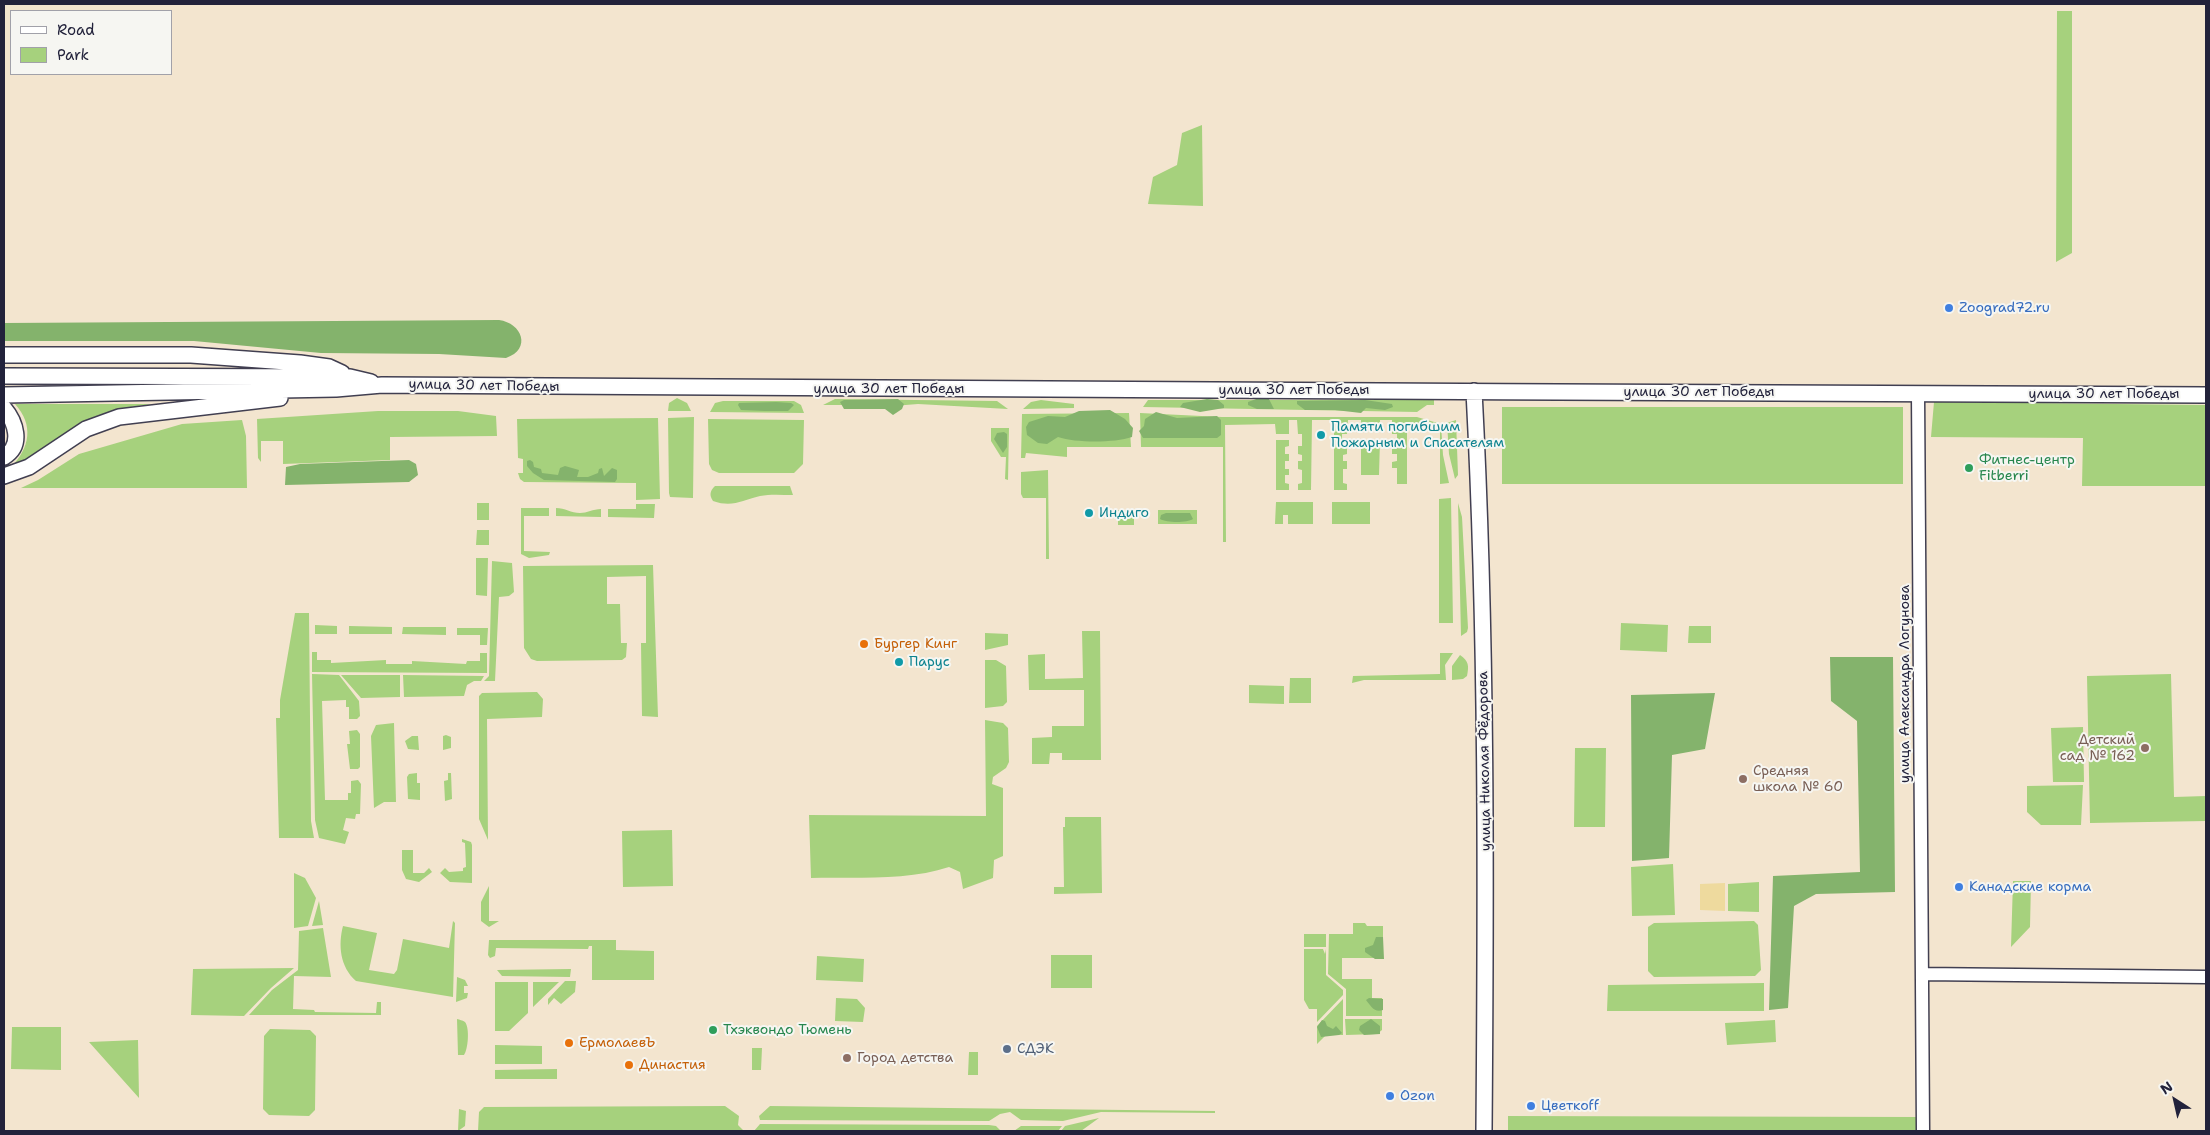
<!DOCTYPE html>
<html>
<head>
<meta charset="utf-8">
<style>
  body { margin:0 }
  #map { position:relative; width:2210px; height:1135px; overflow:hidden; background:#f3e5cf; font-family:"Shantell Sans",sans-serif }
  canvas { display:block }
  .frame { position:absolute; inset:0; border:5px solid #22223b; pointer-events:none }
  .legend { position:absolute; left:10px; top:10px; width:162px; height:65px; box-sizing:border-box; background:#f6f6f2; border:1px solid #a1a1a9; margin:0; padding:6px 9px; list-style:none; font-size:15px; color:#22223b }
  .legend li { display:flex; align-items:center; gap:10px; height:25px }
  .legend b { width:25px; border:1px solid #a1a1a9 }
  .north { position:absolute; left:2150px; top:1075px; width:50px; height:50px; -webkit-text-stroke:4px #f6f6f2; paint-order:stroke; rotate:325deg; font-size:14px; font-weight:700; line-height:20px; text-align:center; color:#22223b }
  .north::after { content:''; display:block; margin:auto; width:18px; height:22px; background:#22223b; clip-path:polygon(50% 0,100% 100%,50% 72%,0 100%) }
</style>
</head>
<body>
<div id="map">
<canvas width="2210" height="1135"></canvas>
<div class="frame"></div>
<ul class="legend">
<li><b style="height:6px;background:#fff"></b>Road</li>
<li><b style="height:14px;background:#a6d17d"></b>Park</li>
</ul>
<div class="north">N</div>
</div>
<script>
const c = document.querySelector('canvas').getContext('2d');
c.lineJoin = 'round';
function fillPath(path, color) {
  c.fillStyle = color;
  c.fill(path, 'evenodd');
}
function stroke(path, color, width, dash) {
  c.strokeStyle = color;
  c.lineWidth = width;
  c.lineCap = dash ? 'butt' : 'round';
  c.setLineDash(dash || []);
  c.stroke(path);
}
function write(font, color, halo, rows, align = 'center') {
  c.font = font + ' "Shantell Sans",sans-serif';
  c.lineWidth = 4;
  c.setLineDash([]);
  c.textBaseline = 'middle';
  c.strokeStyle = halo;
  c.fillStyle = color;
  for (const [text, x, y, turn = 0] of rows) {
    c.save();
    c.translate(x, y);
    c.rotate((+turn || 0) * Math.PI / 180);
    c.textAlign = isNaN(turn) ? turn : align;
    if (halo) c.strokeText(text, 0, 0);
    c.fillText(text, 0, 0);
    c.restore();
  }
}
fillPath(new Path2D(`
  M2057 11H2072V253L2056 262Z
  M1202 125 1203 206 1148 204 1153 177 1177 165 1182 133Z
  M677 398 687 403 691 411H668L669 403Z
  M835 399 997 401 1008 409 918 404 893 406 880 405H823Z
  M1041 400 1074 404V408L1023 409 1031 402Z
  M1148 400H1434V405H1427L1417 412 1143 407Z
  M723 401H794L801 405 804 413 710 412 715 403Z
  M1934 402 2206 405V486H2082L2083 438 1931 437Z
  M15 404H153C126 407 99 412 76 426 54 439 35 458 11 467 30 448 34 425 15 404Z
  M1502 407H1903V484H1502Z
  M378 411H458L496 416 497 436 390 437V460L283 464V441H261V462L258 458 257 419Z
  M1129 413 1131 447H1067V457L1026 453 1025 458H1021L1022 414Z
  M1140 413 1222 417H1417L1441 424 1443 455 1449 483 1440 484V426H1407V484H1397V468H1392V462L1397 461V454H1392V446H1397V434H1392V420H1380V428H1361V420H1348L1347 434H1342V446H1347V454L1343 455V461H1347V469H1343V483L1347 484V490H1334V420H1312L1311 490H1298V484L1302 483V470L1298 469V461H1302V455L1298 454V446H1302V434H1298L1297 420H1289V434H1276L1275 424 1225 425 1226 542H1223V447H1141Z
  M694 417 693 498 670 497 669 493 668 418Z
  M658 418 660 499 636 500V483L524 482 520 479 518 473H523V459L518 458 517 419Z
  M708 419 804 420 803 464 794 473H719L712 470 709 464Z
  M242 420 246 436 247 488H21L38 480 79 454 182 424Z
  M1456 420 1458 475 1455 479 1449 454 1447 423Z
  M991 428H1009L1008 480 1005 479 1006 457H1001L991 441Z
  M1276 440H1289V446L1285 447V454H1289V461H1285V469H1289V475H1285V483L1289 484V490H1276Z
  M1361 440H1380L1379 475H1361Z
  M1048 470 1049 559H1046V498H1023L1021 494V472Z
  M715 486H790L793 495C782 495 770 494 760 496 742 500 733 508 713 501 709 495 710 491 715 486Z
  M1451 498 1453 623H1439V499Z
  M1276 502H1313V524H1288V515H1283V524H1275Z
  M1332 502H1370V524H1332Z
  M477 503H489V520H477Z
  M1458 503 1462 517 1468 628 1467 632 1461 636Z
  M636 504H655L654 518 608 517V509H636Z
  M521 508H549V516H524V551L550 552 549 555 529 558 521 554Z
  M556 508C565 508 571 513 580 513 587 513 593 509 601 509V517L556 516Z
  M1118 510H1134V525H1118Z
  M1158 510H1197V524H1158Z
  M477 530H489V545H476Z
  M476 558H488L487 596 476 595Z
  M492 561 512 563 514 592 509 596 499 597 495 681H484L489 676Z
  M653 565 658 717 642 716 641 643H646V576L607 577V604H620L621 643H627L626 657 622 660 537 661 531 659 524 648 523 566Z
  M295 613H309L311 821 314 838H279L276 718H280V700Z
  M1621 623 1668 625 1667 652 1620 650Z
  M315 625 337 626V634H315Z
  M349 626 392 627V634H349Z
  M1689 626H1711V643H1688Z
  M403 627H446V635L402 634Z
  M457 628H488L487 645H480V635H457Z
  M1082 631H1100L1101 760H1062V753H1050L1049 764H1032V738L1052 737V726H1084V690H1029L1028 655 1045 654V679L1083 678Z
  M985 633 1008 634V645L985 650Z
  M312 652H317V660H331V663L386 660V664H412V661L466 664 467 661H480V653H487V673L312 672Z
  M1440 653H1453L1445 665 1446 680H1364L1352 683 1353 676 1440 674Z
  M1460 655C1469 661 1469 666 1467 676L1463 679 1452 680V666Z
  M985 660H996L1006 666 1007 702 1003 706 985 708Z
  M312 674 339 675 359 701 360 716 357 719H349V707H346V700L322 701 325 800H348V793H351V781L358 780 361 784 360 814H356L355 819 346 818 343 830 349 832 345 844 319 838 315 820Z
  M2171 674 2174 797 2206 796V821L2090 823 2087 676Z
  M341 675H400V697L361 698Z
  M403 675 484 676 481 681H474L467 685 464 696 404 697Z
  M1290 678H1311V703H1289Z
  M1249 685 1284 686V704L1249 703Z
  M537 692 543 699 542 717 487 719 488 840 479 819V696L482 693Z
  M985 720 1003 723 1008 728 1009 762 1006 768 993 777 992 784 1003 788V856L994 860 993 878 963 889 960 872 949 867C908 881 854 877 811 878L809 815 986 816Z
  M394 723 396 802H384L374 808 371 736 376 725Z
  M2083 727 2084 782H2053L2051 728Z
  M357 730 360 734V767L358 769H350L347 744H350L349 731Z
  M446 735 451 737V748L443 750V736Z
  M412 736H418L419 750 408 749 405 741Z
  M1575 748H1606L1605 827H1574Z
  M417 773V783H420V800L408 799 407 777 409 774Z
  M448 773H451L452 799 445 801 444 781 448 780Z
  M2083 785 2081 825H2041L2027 812V786Z
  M1065 817H1101L1102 893 1054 894V887H1064L1063 827H1065Z
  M672 830 673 886 623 887 622 831Z
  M462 839 471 842 472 845V883L450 882 440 873 445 868 449 872 463 871V868L466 867 465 843 462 842Z
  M402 850H413V873H424L429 868 432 872 419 882 406 879 402 870Z
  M1673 864 1675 915 1632 916 1631 867Z
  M294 873 305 878 316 898 308 926 294 928Z
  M2013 881H2031L2030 927 2011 947Z
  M1759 882V912L1728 911V884Z
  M489 886V921H499L489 927 481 921V902Z
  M319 901 323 925 312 926Z
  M453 921 455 923 453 997 356 981C340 967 338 945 343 926L377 933 369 970 394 974 397 970 403 939 449 948Z
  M1754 921 1758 925 1761 970 1755 976 1654 977 1648 971V927L1654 923Z
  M1353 923H1365L1367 926H1383V958H1342V979H1372V998H1382V1016H1346V989L1328 974 1329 934H1353Z
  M323 928 331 977 294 976 293 1009 314 1010 315 1012 376 1013 377 1002H381V1015H249L272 990 298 970 299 931Z
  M1304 934H1326V947H1304Z
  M489 940H616V950L654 951V980H592V946H589L588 949 496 948 495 956 490 958 488 955Z
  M1304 949H1323L1325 954 1326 949V975L1343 990V995L1317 1022V1009H1309L1304 1000Z
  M1051 955H1092V988H1051Z
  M817 956 864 959 863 982 816 980Z
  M294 968 271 988 244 1016 191 1015 193 969Z
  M571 969 570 977 502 976 497 970Z
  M457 977 465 980 468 986H464V993H468L467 998 456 1002Z
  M565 981H576L575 992 561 1004 554 998 548 1005V999Z
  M495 982H528V1013L509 1031H495Z
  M533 982H559L533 1007Z
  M1764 983V1011H1607L1608 985Z
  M836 998 857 999 865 1008 863 1022 835 1021Z
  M1343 999V1035H1326L1317 1044V1026Z
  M457 1019C460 1020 462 1020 465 1022 470 1028 468 1050 464 1055H458Z
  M1345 1019H1382V1030L1377 1034 1346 1035Z
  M1775 1020 1776 1042 1727 1045 1725 1023Z
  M12 1027H61V1070L11 1069Z
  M270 1029 310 1030 316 1036 315 1110 309 1116 269 1115 263 1109 264 1036Z
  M138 1040 139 1098 89 1042Z
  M495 1045 542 1046V1064H495Z
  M752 1048H762L761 1070H752Z
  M969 1052H978V1075H968Z
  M557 1069V1079H495V1070Z
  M725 1106 739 1116 738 1125 744 1131H478L479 1112 484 1107Z
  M770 1106 1215 1111V1113L1101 1112 1063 1121 1021 1120 1010 1112 1000 1114 989 1121 760 1120 759 1116Z
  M459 1109 466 1111 465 1126 458 1131Z
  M1508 1116 1916 1117V1131H1508Z
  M1099 1118 1081 1131H1061L1065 1126Z
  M760 1124 989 1125 996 1126 1001 1131H754Z
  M1021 1126H1062L1058 1131H1014Z`), '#a6d17d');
fillPath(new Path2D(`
  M499 320C522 323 532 349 506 358L439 354 321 353 194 341H4V323Z
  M1259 398 1269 399 1274 409H1257L1248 405V402Z
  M898 399 904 404 902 409 893 415 885 409H844L840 402 844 400Z
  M1207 399 1218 400 1224 405V408L1200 412 1180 407 1183 403Z
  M1365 400 1392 404 1393 407 1385 410 1366 408 1361 413 1335 410H1305L1297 404V401Z
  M776 402 791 403 794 405 788 411C772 411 757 411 741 410L738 405 739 403Z
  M1110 410 1125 419 1133 428 1132 437C1114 443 1076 443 1058 437L1047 444 1038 443 1027 435 1026 427 1029 422 1048 416 1065 417 1079 411Z
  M1156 412 1177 418 1217 416 1221 420V435L1217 438H1143L1139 431 1144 426 1145 419Z
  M1004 432 1007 434V447L1003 453 994 439 997 433Z
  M409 460 416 464 418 475 409 482 285 485 286 467 300 464Z
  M530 460 533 462 534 467 541 469 542 473 558 475 560 468 565 466 579 470 577 477H588L598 473 599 469 602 468 604 476 612 468 617 470V479L615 482 544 480 533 473 527 466V461Z
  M1166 513H1190L1193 519C1187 523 1167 523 1160 519L1161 515Z
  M1830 657H1893L1895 892 1816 894 1794 906 1788 1008 1769 1010 1773 876 1860 872 1857 721 1831 701Z
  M1715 693 1705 749 1672 755 1669 858 1632 861 1631 695Z
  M1376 937H1383L1384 959H1375L1365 952V948L1373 945Z
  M1369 998 1383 999V1010C1374 1013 1371 1006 1366 1000Z
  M1371 1019 1380 1026V1034L1364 1035 1359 1030 1360 1026Z
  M1322 1020 1325 1021 1327 1026 1333 1029 1336 1026 1342 1033 1339 1035 1321 1037 1317 1027Z`), '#84b36c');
fillPath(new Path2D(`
  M1725 883V911L1700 910V884Z`), '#eeda9e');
const minor = new Path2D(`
  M1918 393 1923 1131
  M1922 974 2206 977`);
const tertiary = new Path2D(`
  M4 355H191L300 363 329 367 342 373
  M4 376 350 377 371 382
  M1474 391C1487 638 1486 884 1484 1131
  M4 395 336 389 382 385C990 392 1598 391 2206 395
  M4 408C15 421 24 445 4 457
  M4 476 29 467 86 429 119 417 280 398`);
stroke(minor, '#413f51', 15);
stroke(tertiary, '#413f51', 18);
stroke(minor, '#fff', 12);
stroke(tertiary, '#fff', 15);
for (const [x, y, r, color] of [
  [1949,308,5,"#3f7fe0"],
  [1321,435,5,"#0f9aa8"],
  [1969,468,5,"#2e9e5b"],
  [1089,513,5,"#0f9aa8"],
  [864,644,5,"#e8710a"],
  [899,662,5,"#0f9aa8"],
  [2145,748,5,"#8d6e63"],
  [1743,779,5,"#8d6e63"],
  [1959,887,5,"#3f7fe0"],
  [713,1030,5,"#2e9e5b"],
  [569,1043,5,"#e8710a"],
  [1007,1049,5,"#5c6f8a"],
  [847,1058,5,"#8d6e63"],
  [629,1065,5,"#e8710a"],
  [1390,1096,5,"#3f7fe0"],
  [1531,1106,5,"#3f7fe0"]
]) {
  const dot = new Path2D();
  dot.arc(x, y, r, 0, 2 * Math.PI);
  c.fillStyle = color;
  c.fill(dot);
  stroke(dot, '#f6f6f2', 2);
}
write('14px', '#366cbe', '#f6f6f2', [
  ["Zoograd72.ru",1959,308],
  ["Канадские корма",1969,887],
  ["Ozon",1400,1096],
  ["Цветкоff",1541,1106]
], 'left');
write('14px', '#22223b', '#f6f6f2', [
  ["улица 30 лет Победы",484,386,1],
  ["улица 30 лет Победы",889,389],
  ["улица 30 лет Победы",1294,390],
  ["улица 30 лет Победы",1699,392],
  ["улица 30 лет Победы",2104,394],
  ["улица Александра Логунова",1905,684,-90],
  ["улица Николая Фёдорова",1485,761,-91]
]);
write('14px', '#0d838f', '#f6f6f2', [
  ["Памяти погибшим",1331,427],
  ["Пожарным и Спасателям",1331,443],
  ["Индиго",1099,513],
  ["Парус",909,662]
], 'left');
write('14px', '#27864d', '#f6f6f2', [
  ["Фитнес-центр",1979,460],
  ["Fitberri",1979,476],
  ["Тхэквондо Тюмень",723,1030]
], 'left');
write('14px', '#c56008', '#f6f6f2', [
  ["Бургер Кинг",874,644],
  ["ЕрмолаевЪ",579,1043],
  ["Династия",639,1065]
], 'left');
write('14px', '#785e54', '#f6f6f2', [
  ["Детский",2135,740,"right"],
  ["сад № 162",2135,756,"right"],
  ["Средняя",1753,771],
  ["школа № 60",1753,787],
  ["Город детства",857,1058]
], 'left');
write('14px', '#4e5e75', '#f6f6f2', [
  ["СДЭК",1017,1049]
], 'left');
</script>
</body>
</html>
